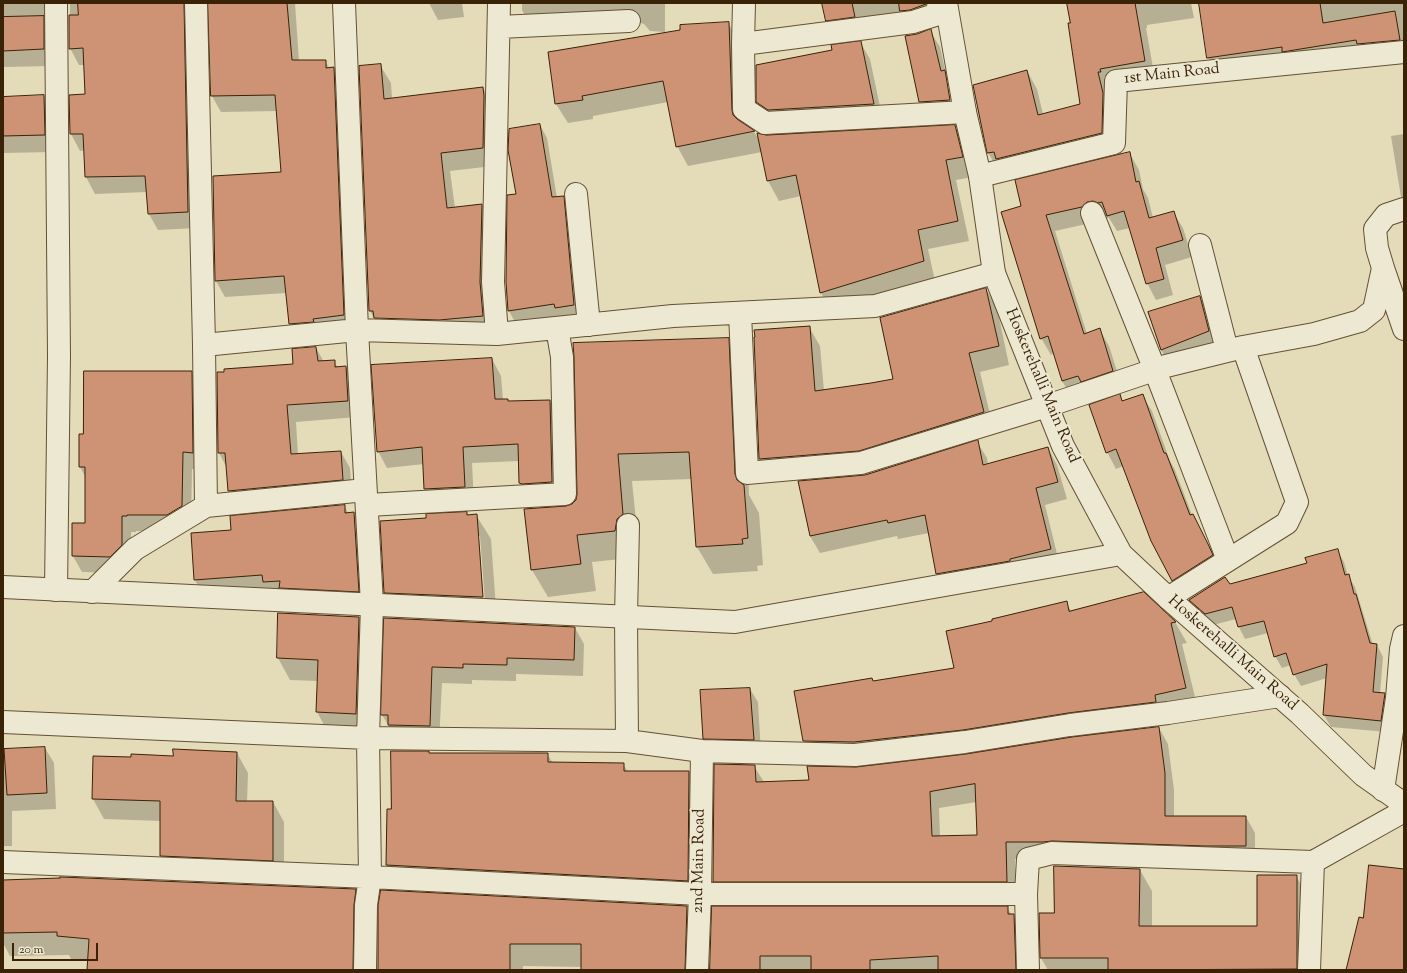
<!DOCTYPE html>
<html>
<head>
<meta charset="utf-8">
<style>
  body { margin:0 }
  #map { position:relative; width:1407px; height:973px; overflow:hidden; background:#e4dbb9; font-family:"Sorts Mill Goudy",serif }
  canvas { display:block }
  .frame { position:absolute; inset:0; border:4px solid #3a2207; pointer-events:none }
  .scale { position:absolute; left:12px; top:943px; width:86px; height:18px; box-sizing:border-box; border:2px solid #3a2207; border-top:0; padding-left:5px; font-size:12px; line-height:14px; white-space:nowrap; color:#3a2207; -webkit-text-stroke:3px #ede8d2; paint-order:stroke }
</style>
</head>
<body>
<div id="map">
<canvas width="1407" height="973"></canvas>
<div class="frame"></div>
<div class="scale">20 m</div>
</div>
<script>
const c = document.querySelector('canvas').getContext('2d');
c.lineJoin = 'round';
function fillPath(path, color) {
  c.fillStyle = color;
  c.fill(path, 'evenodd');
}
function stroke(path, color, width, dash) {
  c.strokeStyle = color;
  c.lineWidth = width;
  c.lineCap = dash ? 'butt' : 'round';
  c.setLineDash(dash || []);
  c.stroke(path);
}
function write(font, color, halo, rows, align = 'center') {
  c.font = font + ' "Sorts Mill Goudy",serif';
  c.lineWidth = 4;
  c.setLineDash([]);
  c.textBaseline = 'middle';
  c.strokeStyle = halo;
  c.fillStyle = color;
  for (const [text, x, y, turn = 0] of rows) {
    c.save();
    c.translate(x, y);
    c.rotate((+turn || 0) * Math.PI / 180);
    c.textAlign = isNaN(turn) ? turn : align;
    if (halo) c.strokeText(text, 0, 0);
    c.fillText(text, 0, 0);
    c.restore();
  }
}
fillPath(new Path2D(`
  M3 3H49L53 66 3 67Z
  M70 3H295L299 61H325L330 69 334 68 343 85 353 331 299 340 290 324 286 293 225 297 216 281 282 173 277 111 221 112 212 96 210 8 206 7 197 228 158 230 149 214 147 192 95 194 86 177 85 150 80 151 71 134 70 96 86 95 84 65H79L70 48Z
  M429 3H462L464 17 438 20Z
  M522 3H665V32L650 31 644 24 637 22 530 25 522 10Z
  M823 3H931L935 22 836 37 827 20Z
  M1068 3H1191L1194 18 1147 25V28H1146L1155 79 1110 87 1112 151 999 170 988 153 1027 71 1037 89 1043 114 1081 105Z
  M1251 3H1404V58L1219 75 1208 58Z
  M728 23 740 43 742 124 754 132 760 141 766 136 955 126 966 146 973 177 956 180 969 241 928 249 935 281 832 313 821 293 801 196 779 201 768 181 762 152 688 166 677 146 668 102 593 116V119L568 123 556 104 549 52Z
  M930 31 940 47 946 74 954 88 959 117 929 118 920 102 917 35ZM946 79 948 81 952 105H950Z
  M860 42 870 59 883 121 767 119 757 102 833 51Z
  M380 65 391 83 392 99 483 88 493 106V166L450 171 455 208 482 205 492 223 493 333 380 329 370 311ZM378 317 444 319V321L378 319Z
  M44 96 53 113 54 152 3 153V98Z
  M540 125 547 138 557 198 563 197 570 210 581 318 516 324 509 311 507 282 517 195Z
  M1404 134V203L1401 197 1391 136Z
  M1130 154 1139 170 1143 189 1148 198 1153 218 1173 212 1183 228 1192 257 1165 265 1173 295 1156 300 1147 283 1130 228 1117 231 1109 218 1103 217 1091 223 1055 231 1087 334 1100 330 1109 346 1122 387 1072 397 1062 381 1054 353 1051 355 1041 338 1022 207Z
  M986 289 997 308 1009 365 980 372 994 431 771 478 760 459 755 338 809 327 820 346 824 391 894 379Z
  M1200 297 1209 313 1218 347 1171 366 1161 350 1149 312Z
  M728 339 744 366 749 495 759 513 763 565 757 566 758 571 713 574 697 547 692 479 632 481 638 541 631 558 592 562 596 591 548 597 532 570 566 507 573 505 577 500 578 494Z
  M316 348 324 362 334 361 338 368 346 367 355 384 357 417 296 422 298 455 341 452 350 468 352 496 239 508 229 491 227 468 219 453 294 365Z
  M492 359 501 376 503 400H507L509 402 550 401 559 418 561 499H530L520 483 519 461 472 463 474 503 435 506 425 489 424 464 387 468 378 451Z
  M191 372 201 389 202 469H192L191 523 176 532 136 531V532H131V562L119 573 82 572 73 556 86 524V478L80 467 84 435Z
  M1142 395 1152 411 1170 461 1175 470 1192 515 1217 561 1182 597 1172 580 1123 466 1116 469 1107 452 1120 396 1123 402Z
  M977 442 987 458 988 465 1048 448 1057 465 1067 499 1045 505 1060 566 947 590 937 573 929 533 898 539 897 536 820 553 810 536 799 482 865 476Z
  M344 506 349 514H354L364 530 368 608 204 596 195 580Z
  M466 513 467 516 476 515 491 539 497 622 399 617 385 592 427 519ZM478 536H480L485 602 483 603Z
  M1337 550 1344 562 1348 576 1355 587 1373 645H1377L1383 657 1380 694H1384L1391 706 1387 732 1331 727 1324 715 1327 678 1301 686 1294 674 1291 665 1282 668 1275 656 1268 633 1245 639 1239 627 1236 619 1213 625 1197 611 1190 600 1229 586 1308 564Z
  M1144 594 1175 622 1187 643 1182 644 1198 709 816 762 804 741 873 682 955 669 994 622 1066 602 1071 611Z
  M279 614 359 618 371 640 368 736 329 734 317 712 318 681 290 680 278 658Z
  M385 619 575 628 584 644 583 676 516 674V681L472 680V684L442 683 439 743 392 731 382 715Z
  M750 689 758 702 761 753 712 752 704 738Z
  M1159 728 1168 744 1174 790V817H1246L1255 833V862L1015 859 1016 898H723L714 881 754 766 764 782 810 781 857 768 967 755ZM977 802 978 836 940 837 939 808Z
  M45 748 54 763 56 809 12 811V846H3V754Z
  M237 753 248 773 247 802H273L284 822V880L172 876 161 856V821L104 819 93 799 94 757 132 758Z
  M429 754H547L553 763 623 764 628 772H689L702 795 700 903 401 888 387 865 392 810Z
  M1140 870 1152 891V927L1258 928 1296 876 1309 898V970H1048L1041 958 1055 914Z
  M3 881 355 890 368 913 365 970H88V960L71 959 69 955 10 956 3 943Z
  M686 907 700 930 698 970H582V967L523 966V970H378Z
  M713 908H1007L1012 915H1013L1027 938V970H710Z`), '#0003');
const building = new Path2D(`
  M78 3H184L188 212 148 214 145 176 85 177 83 134H70L69 95 85 94 83 48 69 49V15H78Z
  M208 3H287L292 60H326V68L334 67 344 315 313 319 314 322 289 324 284 276 215 281 213 176 281 172 275 95 211 96Z
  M822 3H852L855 17 826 21Z
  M899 3H926V4L910 10 900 11Z
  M1067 3H1135L1145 61 1100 69 1101 72H1098L1103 93 1102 133 996 159 994 152 987 153 973 85 1027 70 1038 115 1080 104 1068 23H1070Z
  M1199 3H1320L1323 23 1395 11 1400 40 1357 44 1356 40 1282 52V47L1207 58Z
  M44 16V49L3 51V17Z
  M729 22 732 110 733 115 737 119 755 131 676 147 663 81 582 96 583 100 555 104 548 52 680 30V25Z
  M931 29 941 71 945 70 950 100 919 102 905 36 917 34Z
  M861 41 874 104 768 110 756 102V65L832 50 831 45Z
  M381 64 384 99 483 87 484 96 483 148 441 153 447 208 482 204 480 282 483 316 439 320 374 318 373 311H369L359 66Z
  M44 95 45 135 3 136V97Z
  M540 124 552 197 564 196 574 305 555 308 554 304 508 311 506 282 507 195 516 194 508 150 509 129Z
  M955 125 963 157 946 160 958 221 918 230 924 261 820 293 796 175 767 181 757 133 766 135Z
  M1130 152 1136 182 1139 181 1149 218 1174 211 1183 240 1156 248 1164 279 1146 284 1124 211 1107 216 1102 202 1098 203 1093 201 1087 202 1082 207 1046 215 1084 334 1100 328 1113 371 1081 382 1078 376 1062 381 1048 336 1040 339 1001 212 1021 206 1015 180Z
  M986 288 999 346 969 353 984 412 859 451 759 459 754 337H755L754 330 810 326 815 391 871 383 893 379 880 318Z
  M1200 296 1209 331 1161 350 1148 312Z
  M729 338 735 474 737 480 744 485 748 538 742 539 743 544 696 547 689 452 618 454 623 514 617 519 615 531 577 535 581 564 531 570 524 509 566 506 572 504 576 500 577 494 574 357 573 343Z
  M316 347 318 361 335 360V367L346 366 348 401 287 405 291 454 341 451 343 480 228 491 225 453H218L217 372H224V369L293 364 292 349Z
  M492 358 495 399H508V401L550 400 552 482 522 484 519 483 518 444 463 447 465 487 424 489 422 447 377 452 371 365Z
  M84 371H192L193 453 183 452 182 506 167 515H127V516H122V545L110 557 72 556V523H85V467H79V434H83Z
  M1120 394 1122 401 1143 394 1164 453H1166L1190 515 1193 514 1208 544 1213 555 1172 581 1151 541 1116 449 1106 453 1089 405Z
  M978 440 983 465 1048 447 1058 482 1036 488 1051 549 1010 559V561L936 574 925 515 888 523 887 520 810 536 798 481 865 475Z
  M345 505V513L354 512 359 592 279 588 280 581 263 582 262 575 194 580 191 533 231 530 230 516Z
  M467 512V515L477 514 483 597 384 593 380 521 426 518V514Z
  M1338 549 1345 575 1349 574 1354 594H1356L1370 643 1377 644 1373 692 1385 693 1381 721 1323 715 1327 664 1293 675 1286 653 1274 657 1264 621 1238 627 1232 607 1205 614 1189 600 1225 577 1230 584 1307 563 1305 558Z
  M1144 592 1176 622 1171 623 1186 688 1155 695 1156 702 1068 713 963 730 854 742 803 741 794 691 872 678 873 681 954 668 946 631 992 621V619L1067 601 1069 611Z
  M278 613 359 617 356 714 316 712 318 660 277 658Z
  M384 618 575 627 574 660 507 658V665L463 664V668L432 667 430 726 388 725V715H381Z
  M750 688 754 740 703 739 700 690Z
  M1159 727 1165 773V816H1246V846H1205L1052 841 1043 842H1006L1007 882H713L714 764 755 765 756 782 809 780 807 766 856 767 966 754 1072 737ZM975 784 977 835 932 836 930 792Z
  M45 747 47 793 7 795 4 749Z
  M173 749 237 752 236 801H273V861L160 856V801L92 799 93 756 131 757V754L173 756Z
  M391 751H429V753H548V762L624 763V771H689L688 881 386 865 387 809H391Z
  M1369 865 1404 869V970H1346L1359 917 1363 918Z
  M1054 866 1140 869 1139 926H1257V875H1297V969L1108 970V958H1040L1039 913H1054Z
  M60 877 356 889 354 905 353 970H87L89 939 57 936V932L3 933V880L60 878Z
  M381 890 687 906 685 970H581V944H510V970H378V906Z
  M712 906H1008V914H1014L1016 970H938V956L870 960V970H811V956H760V970H710Z`);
fillPath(building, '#ce9374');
stroke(building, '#3a2207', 1);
const minor = new Path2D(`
  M56 3 59 356 56 590
  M196 3 204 345 206 506
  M344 3 357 330 372 604 368 738 370 877 366 905 365 970
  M744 3 743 44 744 109 765 123 965 112
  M499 27 629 21
  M743 44 913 22 935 15 940 3
  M980 176 1114 143 1116 81 1404 52
  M576 194 589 325
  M1092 213 1155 370 1228 560
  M1200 245 1227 350
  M1383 268 1404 329
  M740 313 747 473 861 463 1047 406 1166 366 1243 347 1314 334 1360 321 1374 310 1383 268 1377 248 1375 229 1386 215 1404 209
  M497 334 493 282 499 3
  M204 345 357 330 497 334 673 316 875 306 994 273
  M368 505 565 494 562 357 557 328
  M92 592 135 549 206 506 365 490
  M1168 598 1287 523 1297 502 1243 347
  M3 722 368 738 627 741 702 751 855 755 965 742 1070 725 1168 713 1280 696
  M627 741 626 617 628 525
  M1383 790 1397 698 1401 649 1404 636
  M3 862 370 877 700 894H1026
  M697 970 700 894 702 751
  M1028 970 1026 894 1028 859 1052 853 1313 862 1404 811
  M1309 970 1313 862`);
const tertiary = new Path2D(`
  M946 3 965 112 980 176 994 273 1063 446 1121 554 1168 598 1300 714 1363 775 1404 804
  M3 587 735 622 1121 554`);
stroke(minor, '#645034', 24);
stroke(tertiary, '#645034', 24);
stroke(minor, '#ede8d2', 22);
stroke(tertiary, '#ede8d2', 22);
write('16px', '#3a2207', '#ede8d2', [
  ["1st Main Road",1172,75,-6],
  ["Hoskerehalli Main Road",1041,386,67],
  ["Hoskerehalli Main Road",1232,654,41],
  ["2nd Main Road",700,861,-89]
]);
</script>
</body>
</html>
